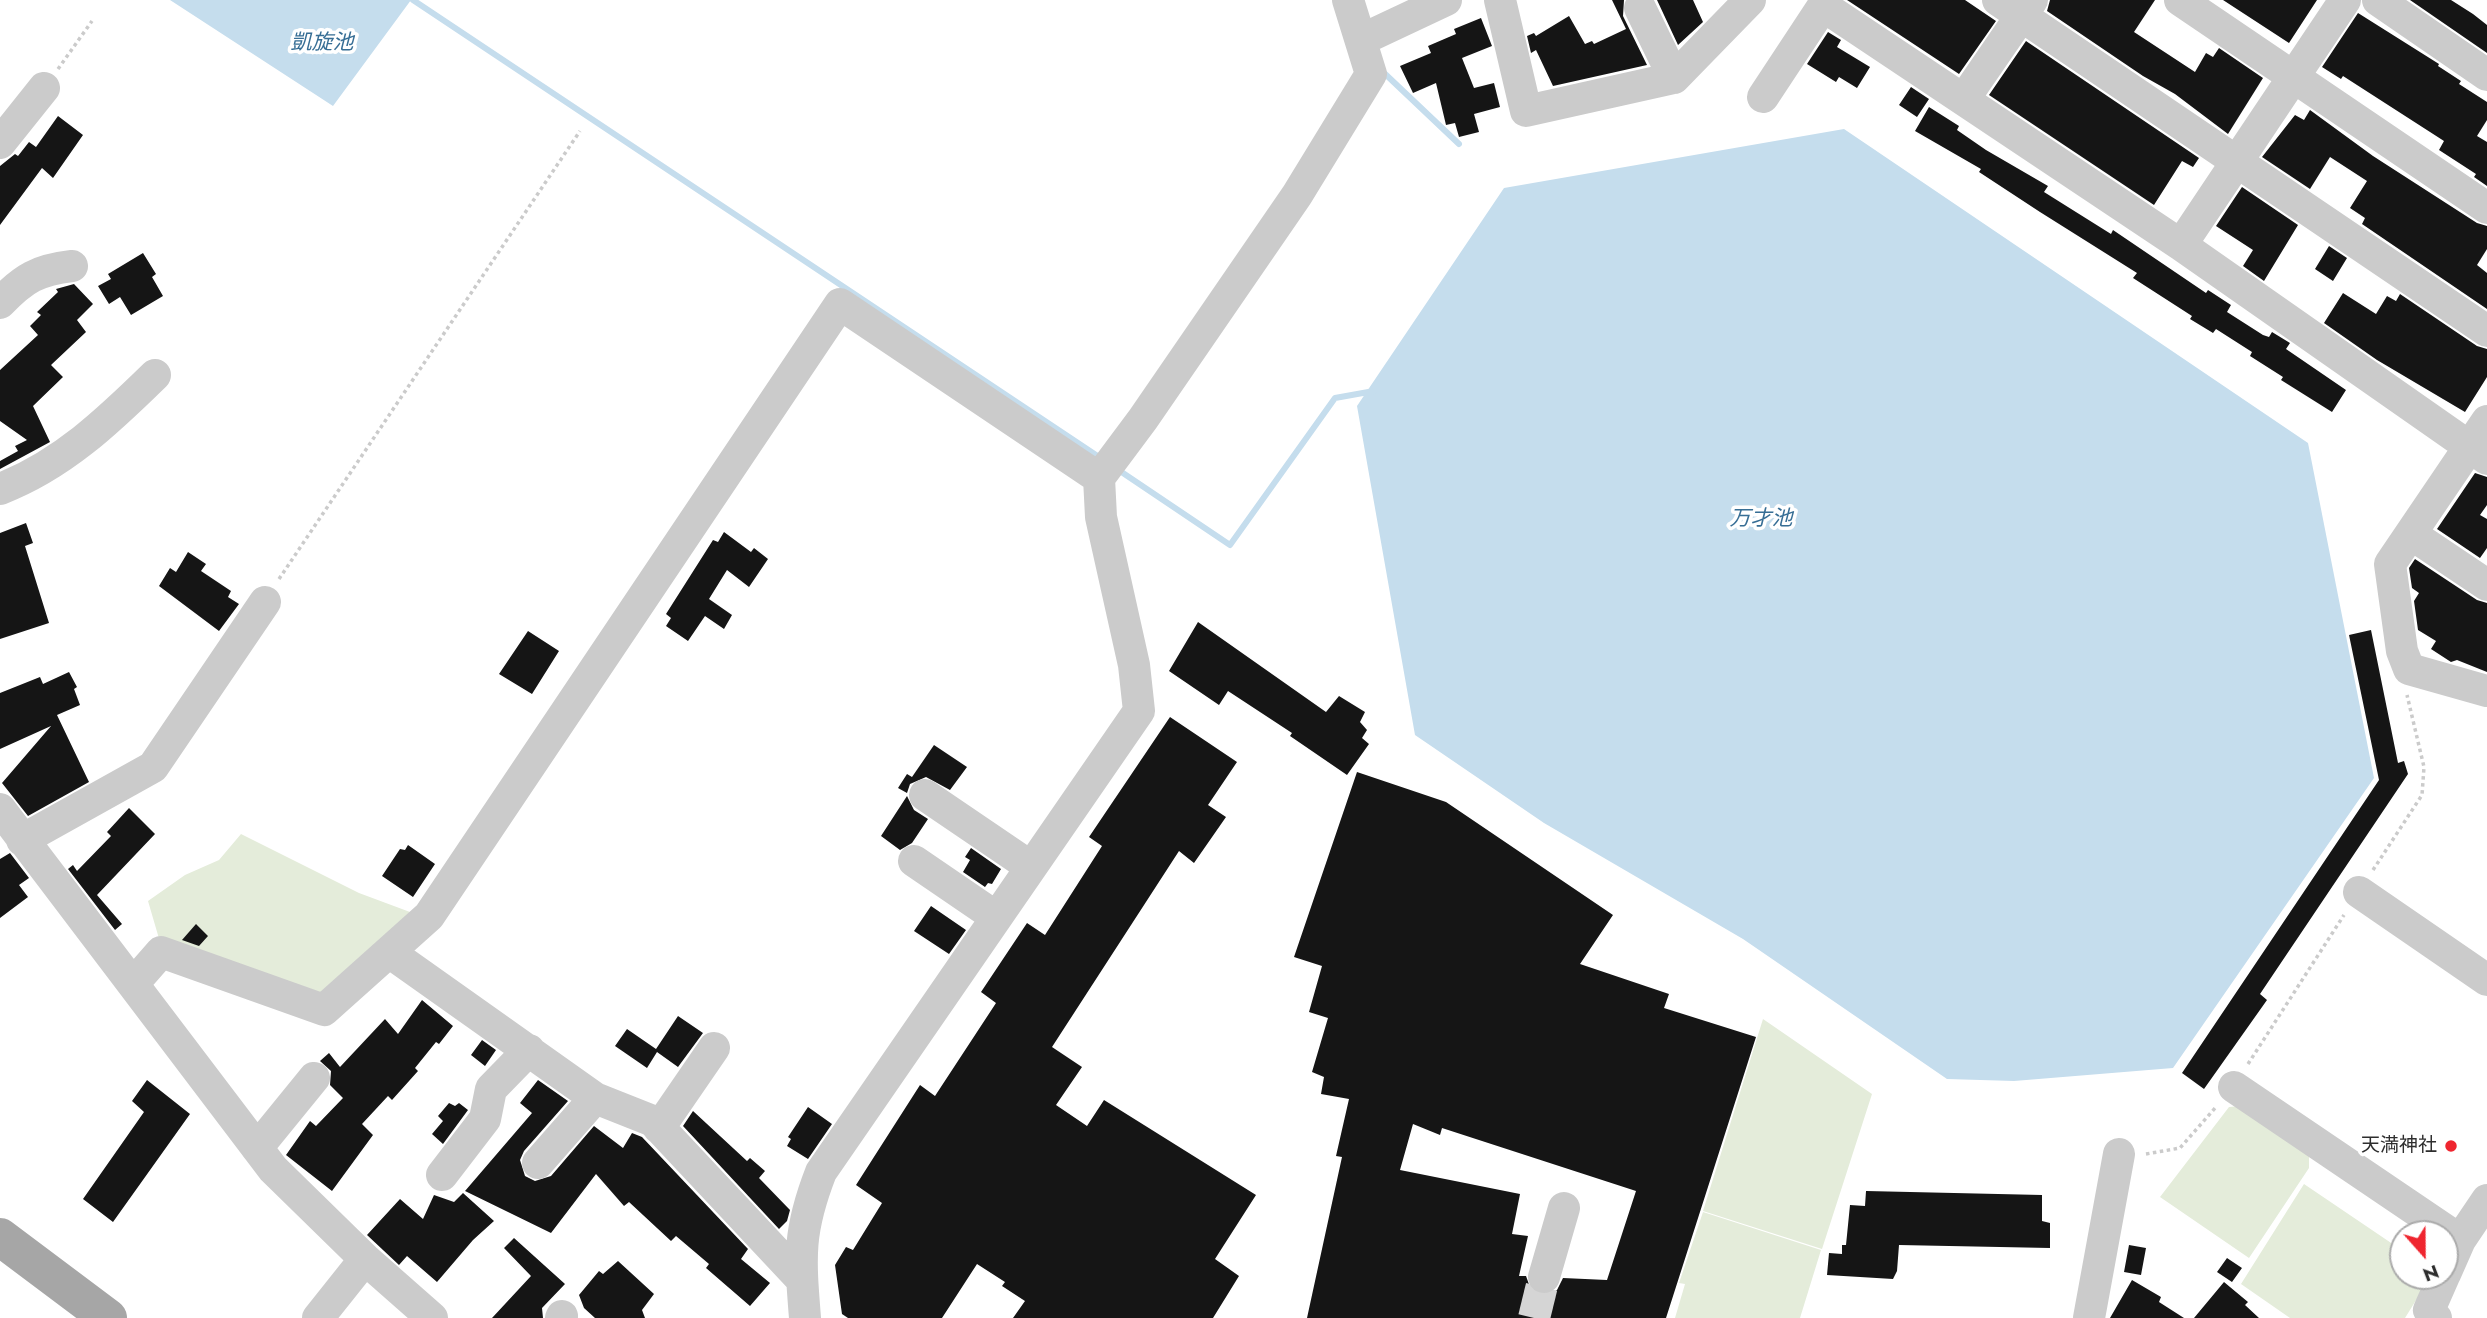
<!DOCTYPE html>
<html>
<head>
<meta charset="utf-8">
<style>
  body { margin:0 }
  #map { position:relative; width:2487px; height:1318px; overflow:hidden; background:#fff; font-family:Jost,sans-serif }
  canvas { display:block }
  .north { position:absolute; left:2389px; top:1220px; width:70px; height:70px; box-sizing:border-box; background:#fff; border:2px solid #ababab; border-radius:50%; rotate:159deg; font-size:19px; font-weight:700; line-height:28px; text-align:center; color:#2e2e2e }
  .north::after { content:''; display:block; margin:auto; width:24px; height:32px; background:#ef252f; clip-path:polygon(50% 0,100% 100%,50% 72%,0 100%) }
</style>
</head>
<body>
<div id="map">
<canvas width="2487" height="1318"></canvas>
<div class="north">N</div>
</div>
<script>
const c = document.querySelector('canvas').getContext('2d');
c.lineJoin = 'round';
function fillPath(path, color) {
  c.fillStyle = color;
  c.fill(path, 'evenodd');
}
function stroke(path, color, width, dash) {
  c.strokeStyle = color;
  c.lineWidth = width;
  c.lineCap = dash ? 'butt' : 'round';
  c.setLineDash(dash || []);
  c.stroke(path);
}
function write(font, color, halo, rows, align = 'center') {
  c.font = font + ' Jost,"Noto Sans JP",sans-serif';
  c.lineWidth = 7;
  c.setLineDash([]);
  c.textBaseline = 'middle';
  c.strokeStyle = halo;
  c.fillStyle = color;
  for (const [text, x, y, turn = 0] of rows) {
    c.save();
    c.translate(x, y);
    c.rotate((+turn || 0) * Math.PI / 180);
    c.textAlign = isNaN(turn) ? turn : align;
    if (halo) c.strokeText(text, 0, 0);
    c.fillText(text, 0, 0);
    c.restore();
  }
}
fillPath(new Path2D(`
  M241 834 359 893 410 912V927L332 991 301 994 160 942 148 901 185 875 219 860Z
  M1763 1019 1872 1094 1822 1249 1703 1211Z
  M2241 1106 2309 1151V1168L2249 1258 2160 1197 2229 1107Z
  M2304 1184 2403 1251V1276H2431L2405 1318H2290L2241 1284Z
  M1703 1212 1821 1250 1800 1318H1675L1685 1284 1679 1283Z`), '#e4ecda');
fillPath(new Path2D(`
  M170 0H411L333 106Z
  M1844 129 2308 443 2374 778 2173 1068 2014 1081 1947 1079 1743 939 1544 823 1415 735 1357 406 1504 188Z`), '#c5dded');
stroke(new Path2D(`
  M413 0 1102 459
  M1382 71 1459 144
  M1117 469 1230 545 1335 398 1374 391`), '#c5dded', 6);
fillPath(new Path2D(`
  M1612 0H1624L1623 16 1647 65 1553 86 1536 50 1531 53 1527 36 1534 33 1536 36 1569 16 1585 44 1592 41 1594 44 1626 29Z
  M1657 0H1693L1703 22 1678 45Z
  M1847 0H1965L1996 21 1959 74Z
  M2050 0H2155L2134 32 2195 72 2206 53 2213 57 2219 48 2263 78 2228 134 2175 94 2143 76 2047 11Z
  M2223 0H2317L2289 43Z
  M2410 0H2451L2473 14 2487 25V53Z
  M2358 13 2439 64 2438 66 2461 81 2459 84 2487 102V120L2477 136 2487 142V186L2474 177 2476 174 2439 150 2444 141 2343 76 2341 79 2322 67Z
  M1481 18 1492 46 1462 58 1474 88 1494 83 1500 107 1474 114 1479 132 1459 137 1455 123 1446 125 1436 83 1413 93 1400 66 1431 53 1428 46 1456 34 1454 29Z
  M1828 32 1841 40 1837 47 1870 67 1857 88 1839 77 1836 82 1807 64Z
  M2026 41 2199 158 2193 167 2182 161 2154 205 1989 95Z
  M1911 87 1929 99 1917 117 1899 105Z
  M1929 107 1959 126 1957 130 1986 150 2048 186 2044 192 2111 234 2113 230 2206 293 2208 290 2231 305 2227 312 2263 335 2269 337 2272 332 2290 343 2286 349 2346 390 2332 412 2281 380 2283 377 2250 356 2252 352 2216 329 2213 333 2190 319 2192 316 2133 278 2137 273 2040 212 1979 172 1981 169 1915 131Z
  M2310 110 2373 156 2477 223 2487 226V249L2477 265 2487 273V309L2362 224 2365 218 2350 208 2367 181 2330 157 2310 189 2262 157 2295 115 2304 120Z
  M58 116 83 135 53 178 42 168 0 225V166L15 154 18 156 29 142 36 147Z
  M2242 187 2298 225 2264 281 2243 266 2253 250 2216 226Z
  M2329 246 2347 258 2333 281 2315 269Z
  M143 253 156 274 152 277 163 296 131 315 120 297 109 304 98 286 111 279 108 274Z
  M74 284 93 304 77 320 86 332 51 365 63 377 33 406 50 442 0 469V461L18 451 15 446 27 440 0 421V370L38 335 30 326 41 315 37 312 58 292 56 289Z
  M2343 293 2376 314 2387 296 2396 301 2400 294 2477 346 2487 349V377L2465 412 2377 360 2324 323Z
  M2475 473 2487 477V505L2480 515 2487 519V548L2480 558 2437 529Z
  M26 523 33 543 25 546 49 623 0 639V533Z
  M724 532 751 552 754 548 768 559 749 587 727 570 709 599 732 615 724 629 705 616 688 641 666 626 671 618 666 614 713 540 718 542Z
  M188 552 206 564 201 571 231 591 228 597 239 604 219 631 159 586 170 568 176 572Z
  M2415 559 2477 600 2487 603V672L2457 660 2451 662 2431 649 2436 641 2418 630 2414 601 2419 593 2412 588 2409 568Z
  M1198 622 1326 712 1339 696 1365 712 1360 722 1367 730 1362 738 1369 744 1347 775 1290 736 1292 733 1228 691 1219 705 1169 671Z
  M2371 630 2398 763 2404 761 2408 774 2260 994 2267 1000 2204 1089 2182 1073 2379 780 2349 635Z
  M528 631 559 651 532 694 499 674Z
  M69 672 77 687 74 689 80 705 57 715 89 782 28 816 2 783 51 726 0 749V693L40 677 43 684Z
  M1170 717 1237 762 1208 805 1226 817 1194 863 1179 851 1052 1047 1082 1067 1056 1105 1087 1126 1104 1100 1256 1195 1215 1259 1239 1276 1213 1318H1013L1025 1301 1002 1286 1005 1282 977 1264 942 1318H848L842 1314 835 1265 846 1247 853 1250 882 1203 856 1185 920 1085 935 1096 996 1003 981 992 1027 923 1045 935 1102 846 1089 837Z
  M934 745 967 767 950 790 926 777 910 784 907 793 898 788 907 774 912 777Z
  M1357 772 1446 802 1613 915 1580 964 1669 994 1664 1008 1756 1037 1666 1318H1307L1342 1157 1336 1156 1349 1099 1321 1094 1324 1077 1312 1072 1328 1018 1309 1012 1322 966 1294 957ZM1413 1124 1440 1135 1442 1128 1636 1191 1607 1280 1563 1278 1557 1290 1549 1295H1540L1531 1290 1526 1276H1519L1528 1236 1512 1234 1520 1194 1400 1170Z
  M907 796 914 810 928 819 912 843 900 850 881 836Z
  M129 808 155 834 97 895 122 924 115 930 68 869 73 865 77 871 111 836 107 832Z
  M408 845 435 864 413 897 382 876 400 849 405 850Z
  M971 848 1001 869 992 884 988 883 985 887 963 872 970 860 965 857Z
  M10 853 29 878 19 885 28 897 0 918V859Z
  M931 906 966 930 949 954 914 931Z
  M196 924 208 936 199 946 182 940Z
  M422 1000 453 1026 439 1044 436 1042 415 1068 418 1071 392 1100 388 1096 362 1124 373 1135 332 1191 286 1155 310 1121 316 1126 343 1098 330 1085 331 1071 320 1061 329 1053 340 1067 385 1019 398 1034Z
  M678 1016 703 1033 678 1067 657 1052 647 1068 615 1046 627 1029 656 1049Z
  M482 1040 496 1050 485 1066 471 1055Z
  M147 1080 190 1114 113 1222 83 1199 144 1112 132 1101Z
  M538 1080 568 1101 524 1151 520 1160 525 1176 535 1181 551 1176 594 1126 623 1148 632 1133 642 1137 748 1249 741 1259 770 1283 750 1306 706 1268 709 1264 676 1236 671 1241 629 1202 624 1206 596 1174 551 1233 465 1191 532 1113 520 1103Z
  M449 1103 455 1106 459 1103 468 1110 443 1144 432 1134 443 1121 438 1116Z
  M808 1107 832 1124 808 1159 787 1146 791 1139 788 1137Z
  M693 1111 747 1161 750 1158 765 1171 759 1178 790 1210 787 1221 779 1229 683 1126Z
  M1866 1191 2042 1195V1221L2050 1223V1248L1899 1245 1897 1271 1893 1279 1827 1275 1829 1253 1842 1254V1245H1846L1850 1205 1865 1206Z
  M463 1193 494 1221 473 1240 437 1282 407 1256 399 1265 367 1235 400 1199 423 1219 434 1195 454 1202Z
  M514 1238 565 1284 542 1308 543 1318H492L531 1276 504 1248Z
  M2129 1245 2146 1248 2141 1275 2124 1272Z
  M2227 1258 2242 1268 2232 1282 2217 1272Z
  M618 1261 654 1294 642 1310 645 1318H595L584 1308 579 1295 599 1271 603 1274Z
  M2132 1280 2161 1297 2159 1302 2184 1318H2110Z
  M2224 1282 2248 1302 2245 1305 2259 1318H2194Z`), '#151515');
stroke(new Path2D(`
  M1534 1318 1544 1277`), '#d5d5d5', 32, [32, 16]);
stroke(new Path2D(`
  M58 69 92 21
  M279 579 580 131
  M2373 870 2422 795 2424 767 2407 695
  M2248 1064 2344 915
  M2146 1154 2180 1148 2216 1107`), '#cbcbcb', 3.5, [3.5, 3.5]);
stroke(new Path2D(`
  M1500 0 1526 111 1674 78 1750 0
  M1998 0 2487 331
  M2180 0 2487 208
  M2378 0 2487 75
  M1823 6 2181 245 2487 459
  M1640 8 1674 78
  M1361 40 1446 0
  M1763 97 1827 0
  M1964 99 2032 0
  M0 143 44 88
  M2181 245 2345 0
  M0 303C24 278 38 270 72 266
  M2487 421 2390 564 2402 651 2409 669 2487 691
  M0 489C62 465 108 421 155 375
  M2411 534 2487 585
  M925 795 1031 867
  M0 809 273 1169 365 1259 432 1318
  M22 840 153 767 265 602
  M914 861 996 917
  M2359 892 2487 980
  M389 952 595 1098 653 1121 802 1280
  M133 984 161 952 324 1010 429 916 840 304 1099 478
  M2234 1087 2460 1240
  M659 1128 714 1048
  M257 1148 314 1078
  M538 1163 595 1098
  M442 1175 485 1119 491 1089 529 1050
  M2445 1274 2460 1240 2487 1200
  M1544 1277 1564 1208
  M318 1318 365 1259
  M561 1318 562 1316
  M805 1318C800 1256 798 1231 821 1172L1139 711 1134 665 1101 517 1099 478 1143 419 1297 195 1371 74 1348 0
  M2089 1318 2119 1154
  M2436 1318 2429 1310 2444 1276`), '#cbcbcb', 32);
stroke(new Path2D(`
  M0 1237 108 1318`), '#a6a6a6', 38);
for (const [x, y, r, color] of [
  [2451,1146,7,"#ef252f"]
]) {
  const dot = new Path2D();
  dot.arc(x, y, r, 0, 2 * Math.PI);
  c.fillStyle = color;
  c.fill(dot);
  stroke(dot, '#fff', 2.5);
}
write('19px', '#2e2e2e', '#fff', [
  ["天満神社",2437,1146]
], 'right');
write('italic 21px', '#376e95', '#fff', [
  ["凱旋池",322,44],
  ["万才池",1761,520]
]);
</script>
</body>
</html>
